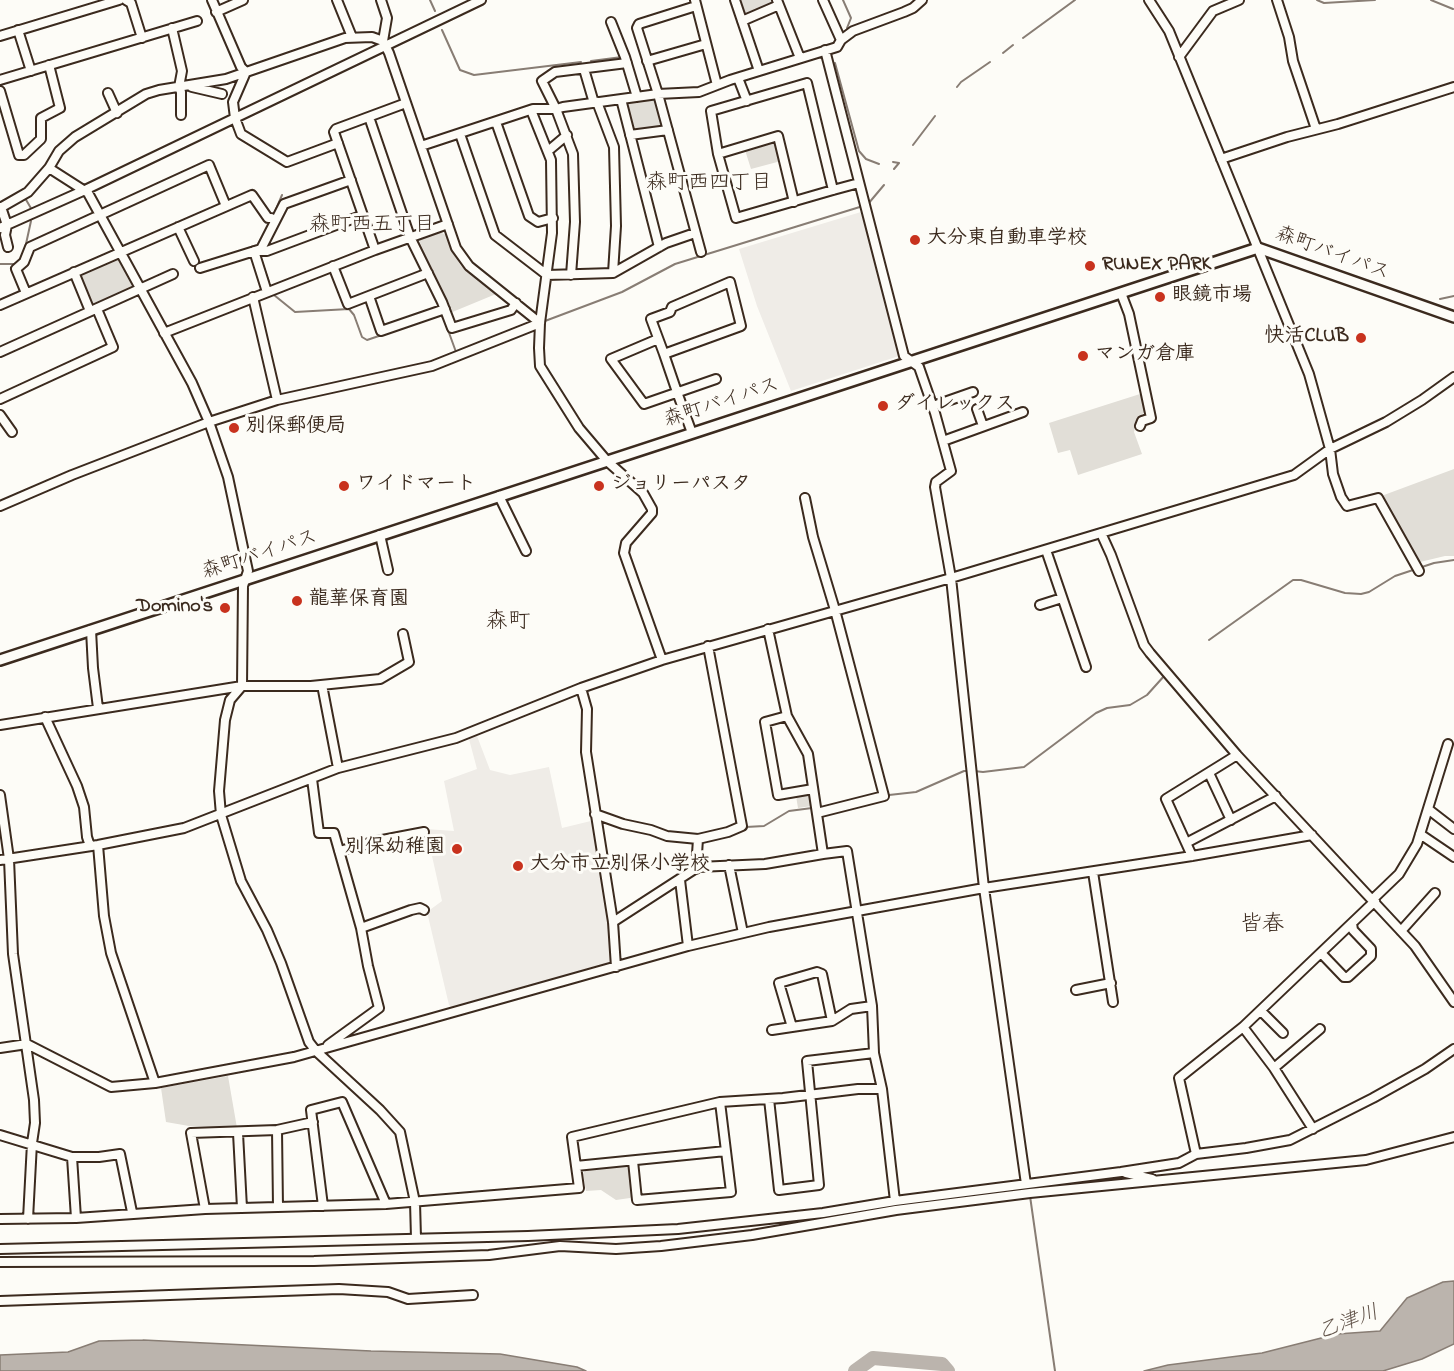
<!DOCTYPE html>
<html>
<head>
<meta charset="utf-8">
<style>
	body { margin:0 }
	canvas { display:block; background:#fdfcf7 }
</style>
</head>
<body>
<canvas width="1454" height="1371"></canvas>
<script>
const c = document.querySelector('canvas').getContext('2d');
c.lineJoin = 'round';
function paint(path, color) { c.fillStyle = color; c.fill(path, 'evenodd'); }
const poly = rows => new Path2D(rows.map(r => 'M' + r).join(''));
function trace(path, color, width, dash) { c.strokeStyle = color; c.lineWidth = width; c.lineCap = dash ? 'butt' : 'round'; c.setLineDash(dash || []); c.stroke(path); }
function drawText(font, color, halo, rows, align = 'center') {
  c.font = font + ' "Indie Flower","Klee One",sans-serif'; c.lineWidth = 6; c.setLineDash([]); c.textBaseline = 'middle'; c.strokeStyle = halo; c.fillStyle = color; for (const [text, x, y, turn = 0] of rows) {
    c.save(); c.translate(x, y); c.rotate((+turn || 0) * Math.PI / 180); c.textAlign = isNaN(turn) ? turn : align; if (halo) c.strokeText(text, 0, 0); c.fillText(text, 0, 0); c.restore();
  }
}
paint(poly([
	[861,212,899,356,791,391,757,306,739,249],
	[477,736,490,770,510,775,549,767,562,828,595,820,612,929,614,961,611,965,453,1009,449,1005,427,912,442,901,426,829,454,831,444,781,477,769,469,739]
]), '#efece7');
paint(poly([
	[739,0,773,0,773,1,772,5,746,16,744,15],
	[651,98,656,99,663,126,661,129,637,132,633,130,627,105,628,102],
	[772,142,777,145,781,161,751,169,745,150],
	[440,232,446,235,452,252,461,266,496,294,450,313,418,246,420,240],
	[116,257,133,288,94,306,90,304,79,277,79,274],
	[1140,394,1146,410,1137,420,1134,432,1142,454,1078,475,1070,450,1058,453,1049,423],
	[1454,469,1454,556,1445,556,1420,562,1384,499,1384,495],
	[807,794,810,796,812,806,798,808,796,796],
	[228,1076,237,1128,189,1126,166,1122,161,1088],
	[626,1165,630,1169,633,1195,630,1198,616,1200,601,1190,586,1191,583,1174,586,1169]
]), '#e1ded7');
const water = poly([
	[1454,1281,1454,1344,1422,1359,1383,1371,1144,1371,1168,1365,1262,1353,1337,1334,1380,1331,1407,1298,1443,1282,1454,1281],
	[143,1340,371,1351,500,1354,577,1367,586,1371,0,1371,0,1355,68,1352,99,1341,143,1340]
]);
paint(water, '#bbb4ad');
trace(water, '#887d74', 1.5);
trace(poly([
	[430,0,435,11],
	[843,0,851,18,847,28],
	[1317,0,1324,3,1375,0],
	[1431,0,1453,9],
	[442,30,460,70,474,75,581,62],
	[1023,38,1075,0],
	[1003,53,1013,45],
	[591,61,622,57],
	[835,63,859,151,866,159,879,164],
	[957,87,961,82,990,62],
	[913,145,935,116],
	[893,162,899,163],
	[894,169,899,163],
	[25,198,32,210],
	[868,204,884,185],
	[269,226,282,195],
	[24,253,31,221],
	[262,262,269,282],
	[0,264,15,264,22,258],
	[274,295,295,312,349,309,354,315,362,337,367,340,441,315,444,319,456,352],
	[1440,299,1454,296],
	[545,321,622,292,675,264,863,206],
	[1209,640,1293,580,1301,580,1345,593,1361,594,1369,592,1395,576,1434,563,1454,560],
	[974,771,983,772,1024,767,1096,713,1107,708,1130,705,1147,695,1165,675],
	[889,795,916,792,964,771,969,771],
	[746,827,764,826,789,811,812,808],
	[1030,1196,1055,1371]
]), '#887d74', 2);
trace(poly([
	[855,1371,873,1358,942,1364,948,1371]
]), '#bbb4ad', 14);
const minor = poly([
	[126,0,131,3,142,38],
	[212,0,241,67,246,72],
	[337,0,352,37],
	[381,0,387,18,383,41,389,53,456,248,469,266,540,323],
	[695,0,717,85],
	[735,0,759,71],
	[777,0,800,58],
	[823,0,841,40],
	[1149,0,1169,31,1309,374,1330,449,1333,474,1341,497,1347,506,1378,498,1419,571],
	[1277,0,1289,37,1293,61,1316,129],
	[696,6,639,24,637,28,658,94,701,252],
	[216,12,243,0],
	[742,21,779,5],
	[611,22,625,57,637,97],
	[172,28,182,71,179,87,181,92,181,115],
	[18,30,31,71],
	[0,36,119,0],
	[825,50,904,356,919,367,935,413,951,471,936,482,935,487,951,578,984,888,1026,1184],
	[1179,57,1213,11,1239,0],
	[647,61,706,44],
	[584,69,594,103],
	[246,72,233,102,235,118,241,134,287,162,338,143],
	[738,78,747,101],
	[0,80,197,21],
	[192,87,222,94],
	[0,91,19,155,24,155,41,139,41,118,60,108,49,65],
	[108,93,117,113],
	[621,99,659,247],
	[597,102,614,147,616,226,613,273],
	[531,110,551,160,552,233,540,323,539,348,540,366,579,428,607,461,643,493,652,509,652,513,626,543,624,553,662,660],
	[369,117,410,237,442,302,452,328,511,310,516,303],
	[496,122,529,216,538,222,553,218],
	[460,134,495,235,547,275,613,273,666,243,695,233],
	[630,135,668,130],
	[421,146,533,109,556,109,563,107,658,94,699,92,730,80,837,47,841,40,853,31,904,12,913,8,922,0],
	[548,151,567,135],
	[718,154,778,136,794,202],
	[1221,159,1287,137,1338,124,1454,87],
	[49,168,88,193,192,383,209,422,228,477,248,571,243,586,242,686,230,700,225,720,219,791,221,815,241,881,267,930,281,963,309,1042,316,1051,380,1110,400,1132,415,1202,416,1238],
	[833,190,807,83,711,111,718,154,736,218,833,190,859,183],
	[1,207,7,225,5,235,8,247],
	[0,208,28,192,49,168,59,151,75,137,146,94,159,90,226,79,345,38,372,37,383,41],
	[178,227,194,261],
	[0,228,85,190,481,0],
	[375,250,334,132,336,129,406,103],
	[333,266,348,304,428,273],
	[200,268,261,249,284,204,351,180],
	[74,272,90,311],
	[571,275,575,222,573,154,556,109,542,81,555,72,627,63],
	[267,292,254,251,267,251,363,215],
	[26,293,16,269,24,262,30,247,209,165,226,206],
	[1121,293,1129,314,1151,418,1142,421,1140,426],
	[369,296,381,331,445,309],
	[253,297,277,400],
	[0,305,252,195,268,218,271,218],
	[164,333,375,250,448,224],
	[658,339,611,359,644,404,716,379],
	[0,352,173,274],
	[664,354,741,326,730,282,672,307,670,312,651,319,664,354,677,392,692,433],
	[0,399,113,347,97,309],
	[933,406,973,392],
	[977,409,983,426],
	[0,415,12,432],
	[943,441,1023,412],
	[499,496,526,551],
	[805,498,813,537,835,610,884,796,817,813],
	[0,506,72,475,209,422,277,400,432,366,540,323],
	[1101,533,1111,555,1144,645,1150,653,1237,755,1415,946,1454,1002],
	[380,535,388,570],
	[1046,550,1086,667],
	[1040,605,1062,598],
	[768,629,787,716,808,754,823,854,847,851,872,1006,874,1053,882,1089,895,1201],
	[91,630,93,668,98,708],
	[322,685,338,768],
	[581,688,587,709,586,752,613,922,616,967],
	[787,716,765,722,778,795,813,789],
	[45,717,77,786,84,807,87,837,90,846],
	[0,725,242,686,311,686,380,679,409,662,403,634],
	[1209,773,1231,820],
	[312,779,319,833,334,833,361,928,368,966,379,1008,328,1045],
	[0,795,9,859,13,954,34,1100,35,1123,32,1143,28,1219],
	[1428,809,1454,829],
	[595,814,623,824,651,830,667,836,698,839],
	[1420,834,1454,857],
	[1186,843,1276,796],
	[98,845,104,916,111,953,155,1083],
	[339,851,377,841,424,832],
	[1192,856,1166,799,1237,755],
	[0,860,98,845,184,828,338,768,456,738,581,688,662,660,951,578,1294,475,1330,449,1386,422,1422,400,1454,377],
	[729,865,743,933],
	[696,869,698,839,728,832,742,826,708,646],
	[1093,872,1113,1002],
	[680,880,688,946],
	[1373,899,1399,874,1417,844,1448,744],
	[613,922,698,867,765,864,823,854],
	[361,928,411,910,420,908,424,910],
	[1401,931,1435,893],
	[1321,953,1344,977,1348,977,1371,956,1371,949,1353,930,1352,923],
	[1076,990,1111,983],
	[1261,1011,1283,1033],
	[792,1027,779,983,817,972,822,974,832,1021],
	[1243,1027,1274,1068,1313,1129],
	[772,1030,832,1021,851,1009,872,1006],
	[0,1048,27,1044,111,1087,155,1083,294,1057,688,946,769,927,984,888,1192,856,1312,835],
	[1274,1068,1320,1029],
	[769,1099,779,1190,819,1185,807,1061,874,1053],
	[277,1130,278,1207],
	[238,1133,242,1208],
	[0,1135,72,1157,99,1157,120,1154,132,1212],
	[1196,1154,1179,1078,1243,1027,1375,901],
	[72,1157,76,1218],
	[633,1161,637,1200,731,1192,720,1102],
	[576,1166,726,1151],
	[1126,1173,1152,1179],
	[323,1206,311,1110,342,1102,386,1204],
	[205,1209,191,1133,277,1130,313,1122],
	[0,1219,76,1218,205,1209,386,1204,579,1188,572,1137,720,1102,783,1098,858,1089,882,1089],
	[0,1249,528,1236,678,1229,823,1213,895,1201,1121,1172,1179,1163,1196,1154,1246,1148,1290,1140,1373,1098,1425,1069,1454,1049],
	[0,1262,314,1261,489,1255,560,1246,616,1249,661,1246,752,1235,896,1210,1030,1193,1366,1160,1454,1137],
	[0,1301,339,1289,388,1292,408,1299,473,1295]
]);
const major = poly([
	[0,660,1258,248,1454,317]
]);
trace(minor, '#3b2a1e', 12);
trace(major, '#3b2a1e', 14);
trace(minor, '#fdfcf7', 8);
trace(major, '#fdfcf7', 9);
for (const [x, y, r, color] of [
	[915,240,6,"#c8321e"],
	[1090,266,6,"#c8321e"],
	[1160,297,6,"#c8321e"],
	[1361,338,6,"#c8321e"],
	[1083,356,6,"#c8321e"],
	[883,406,6,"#c8321e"],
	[234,428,6,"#c8321e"],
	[344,486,6,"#c8321e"],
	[599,486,6,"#c8321e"],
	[297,601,6,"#c8321e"],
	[225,608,6,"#c8321e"],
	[457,849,6,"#c8321e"],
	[518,866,6,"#c8321e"]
]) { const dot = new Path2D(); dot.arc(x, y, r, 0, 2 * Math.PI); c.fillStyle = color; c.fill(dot); trace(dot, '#fdfcf7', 2); }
drawText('bold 20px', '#3b2a1e', '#fdfcf7', [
	["大分東自動車学校",927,240],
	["RUNEX PARK",1102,266],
	["眼鏡市場",1172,297],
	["快活CLUB",1349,338,"right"],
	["マンガ倉庫",1095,356],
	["ダイレックス",895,406],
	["別保郵便局",246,428],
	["ワイドマート",356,486],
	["ジョリーパスタ",611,486],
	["龍華保育園",309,601],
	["Domino's",213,608,"right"],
	["別保幼稚園",445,849,"right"],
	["大分市立別保小学校",530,866]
], 'left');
drawText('20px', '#3b2a1e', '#fdfcf7', [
	["森町バイパス",1332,255,20],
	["森町バイパス",722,404,-18],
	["森町バイパス",260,556,-18]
]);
drawText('21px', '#3b2a1e', '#fdfcf7', [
	["森町西四丁目",709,185],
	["森町西五丁目",372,227]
]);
drawText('italic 21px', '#615349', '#fdfcf7', [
	["乙津川",1349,1324,-20]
]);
drawText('22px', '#3b2a1e', '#fdfcf7', [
	["森町",508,623],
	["皆春",1262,926]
]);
</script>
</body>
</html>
